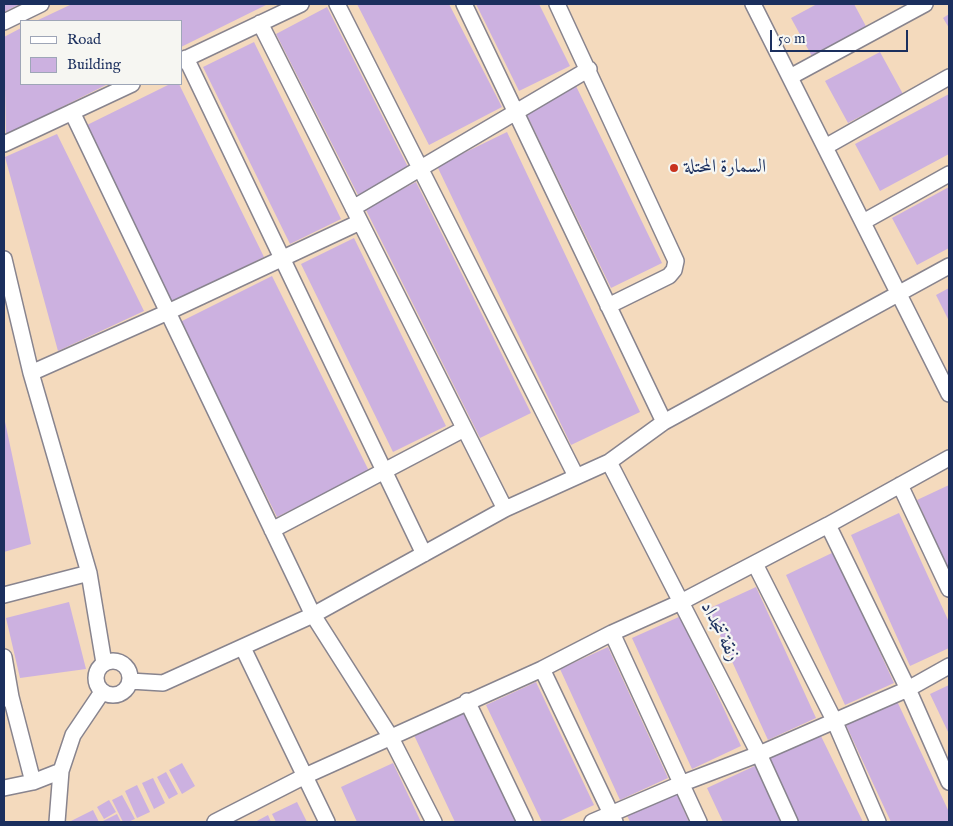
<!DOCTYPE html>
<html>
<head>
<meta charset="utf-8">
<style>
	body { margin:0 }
	#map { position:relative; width:953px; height:826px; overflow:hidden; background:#f4dabd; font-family:"IM FELL English",serif }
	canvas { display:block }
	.frame { position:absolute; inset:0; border:5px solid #1b2f5e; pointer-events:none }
	.legend { position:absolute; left:20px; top:20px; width:162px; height:65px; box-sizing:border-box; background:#f6f6f2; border:1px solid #9ea6b7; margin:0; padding:6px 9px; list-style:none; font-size:15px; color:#1b2f5e }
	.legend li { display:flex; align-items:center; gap:10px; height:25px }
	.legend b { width:25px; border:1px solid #9ea6b7 }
	.scale { position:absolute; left:770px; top:30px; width:138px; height:22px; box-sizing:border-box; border:2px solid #1b2f5e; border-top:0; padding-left:6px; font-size:15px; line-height:18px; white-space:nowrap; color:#1b2f5e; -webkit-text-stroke:4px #f6f6f2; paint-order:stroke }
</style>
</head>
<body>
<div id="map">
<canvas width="953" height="826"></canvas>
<div class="frame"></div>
<ul class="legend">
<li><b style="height:6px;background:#fff"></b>Road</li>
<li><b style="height:14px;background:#ccb1e0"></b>Building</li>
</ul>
<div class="scale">50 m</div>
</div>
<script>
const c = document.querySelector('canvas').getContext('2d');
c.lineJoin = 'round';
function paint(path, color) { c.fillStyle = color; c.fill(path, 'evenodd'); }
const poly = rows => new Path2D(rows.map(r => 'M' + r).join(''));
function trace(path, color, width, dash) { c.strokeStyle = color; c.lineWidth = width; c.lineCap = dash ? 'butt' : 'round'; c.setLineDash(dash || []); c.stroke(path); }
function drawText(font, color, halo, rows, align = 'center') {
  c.font = font + ' "IM FELL English",Amiri,serif'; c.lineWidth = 4.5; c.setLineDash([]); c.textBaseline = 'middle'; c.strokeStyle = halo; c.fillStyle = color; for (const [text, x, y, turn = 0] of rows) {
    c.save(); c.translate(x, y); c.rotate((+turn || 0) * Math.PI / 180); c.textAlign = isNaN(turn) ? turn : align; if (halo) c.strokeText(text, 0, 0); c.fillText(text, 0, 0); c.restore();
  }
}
paint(poly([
	[4,4,20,4,4,12],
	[72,4,268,4,181,47,181,21,36,21],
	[357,4,449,4,502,107,429,145],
	[476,4,539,4,570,66,519,91],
	[817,4,854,4,868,30,814,60,791,18],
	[327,7,409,169,358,195,276,34],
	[949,14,949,28,943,18],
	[21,28,21,84,108,84,6,135,4,37],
	[254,42,341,219,290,244,203,67],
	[880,52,903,94,848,123,825,81],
	[170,84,179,84,264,257,170,304,83,127],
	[576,86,662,263,611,288,525,111],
	[949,94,949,154,880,191,855,144],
	[507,132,640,412,571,445,437,166],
	[57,134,144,311,58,351,5,157],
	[416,182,531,413,480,438,365,208],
	[949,187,949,248,917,265,892,218],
	[354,238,446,426,393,452,301,264],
	[272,276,369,471,277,517,180,322],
	[949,288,949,321,936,295],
	[4,417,31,544,4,552],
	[949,485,949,571,917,500],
	[899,513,949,622,949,648,910,666,851,535],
	[834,552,894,683,845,705,786,575],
	[756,587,816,718,768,740,708,609],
	[69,602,86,669,20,678,6,618],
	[681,616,741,746,692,769,632,638],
	[608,647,668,778,620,800,560,669],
	[536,682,594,805,557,822,542,822,486,705],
	[949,685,949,734,930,694],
	[896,699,949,812,949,822,891,822,845,723],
	[463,709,516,822,455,822,413,733],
	[819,732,863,822,797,822,765,758],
	[182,763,195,786,182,794,169,770],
	[393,763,421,822,357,822,341,787],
	[759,764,784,822,723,822,707,788],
	[166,772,178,794,169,799,157,777],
	[153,778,165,803,154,809,142,783],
	[137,785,150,812,137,818,125,791],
	[676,792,689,822,630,822,626,813],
	[122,795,135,819,128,822,123,822,112,800],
	[109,800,116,812,104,819,97,807],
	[297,802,307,822,276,822,272,814],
	[93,810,99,822,72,822,71,821],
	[117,814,121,822,101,822],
	[268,815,271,822,255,822]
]), '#ccb1e0');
const street = poly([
	[337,4,576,476],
	[464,4,664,422],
	[557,4,676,261,674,270,669,276,608,306],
	[753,4,949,394],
	[4,22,41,4],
	[260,23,505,509],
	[186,58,424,554],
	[181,61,301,4],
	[790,77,925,4],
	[72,112,313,615,390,736,434,822],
	[4,144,132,84],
	[825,147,949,77],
	[353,208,589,69],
	[863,222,949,174],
	[4,259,31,373,89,573,104,663],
	[31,373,168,312,360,222],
	[609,462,759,754,790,822],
	[900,485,949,589],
	[828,525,908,689,949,782],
	[272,530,464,429],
	[755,564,834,720,878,822],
	[4,595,89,573],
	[612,633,699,822],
	[243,648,327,822],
	[4,657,11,697],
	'96 678a17 17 0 1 1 34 0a17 17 0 1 1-34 0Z',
	[542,669,615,822],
	[130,681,163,683,313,615,505,509,609,462,664,422,949,266],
	[4,699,11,697,33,782],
	[467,701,525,822],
	[4,788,33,782,61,771],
	[57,822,61,771,73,735,102,692],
	[215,822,305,776,542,669,612,633,681,602,828,525,949,458],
	[592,822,683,783,759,754,908,689,949,666]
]);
trace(street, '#88848e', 18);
trace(street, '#fff', 15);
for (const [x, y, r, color] of [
	[674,168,5,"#c8321e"]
]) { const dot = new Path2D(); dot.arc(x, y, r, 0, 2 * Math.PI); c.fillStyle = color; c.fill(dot); trace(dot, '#f6f6f2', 2); }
drawText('19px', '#1b2f5e', '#f6f6f2', [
	["السمارة المحتلة",684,168]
], 'left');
drawText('19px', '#1b2f5e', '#f6f6f2', [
	["زنقة تنجداد",719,632,63]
]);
</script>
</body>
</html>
